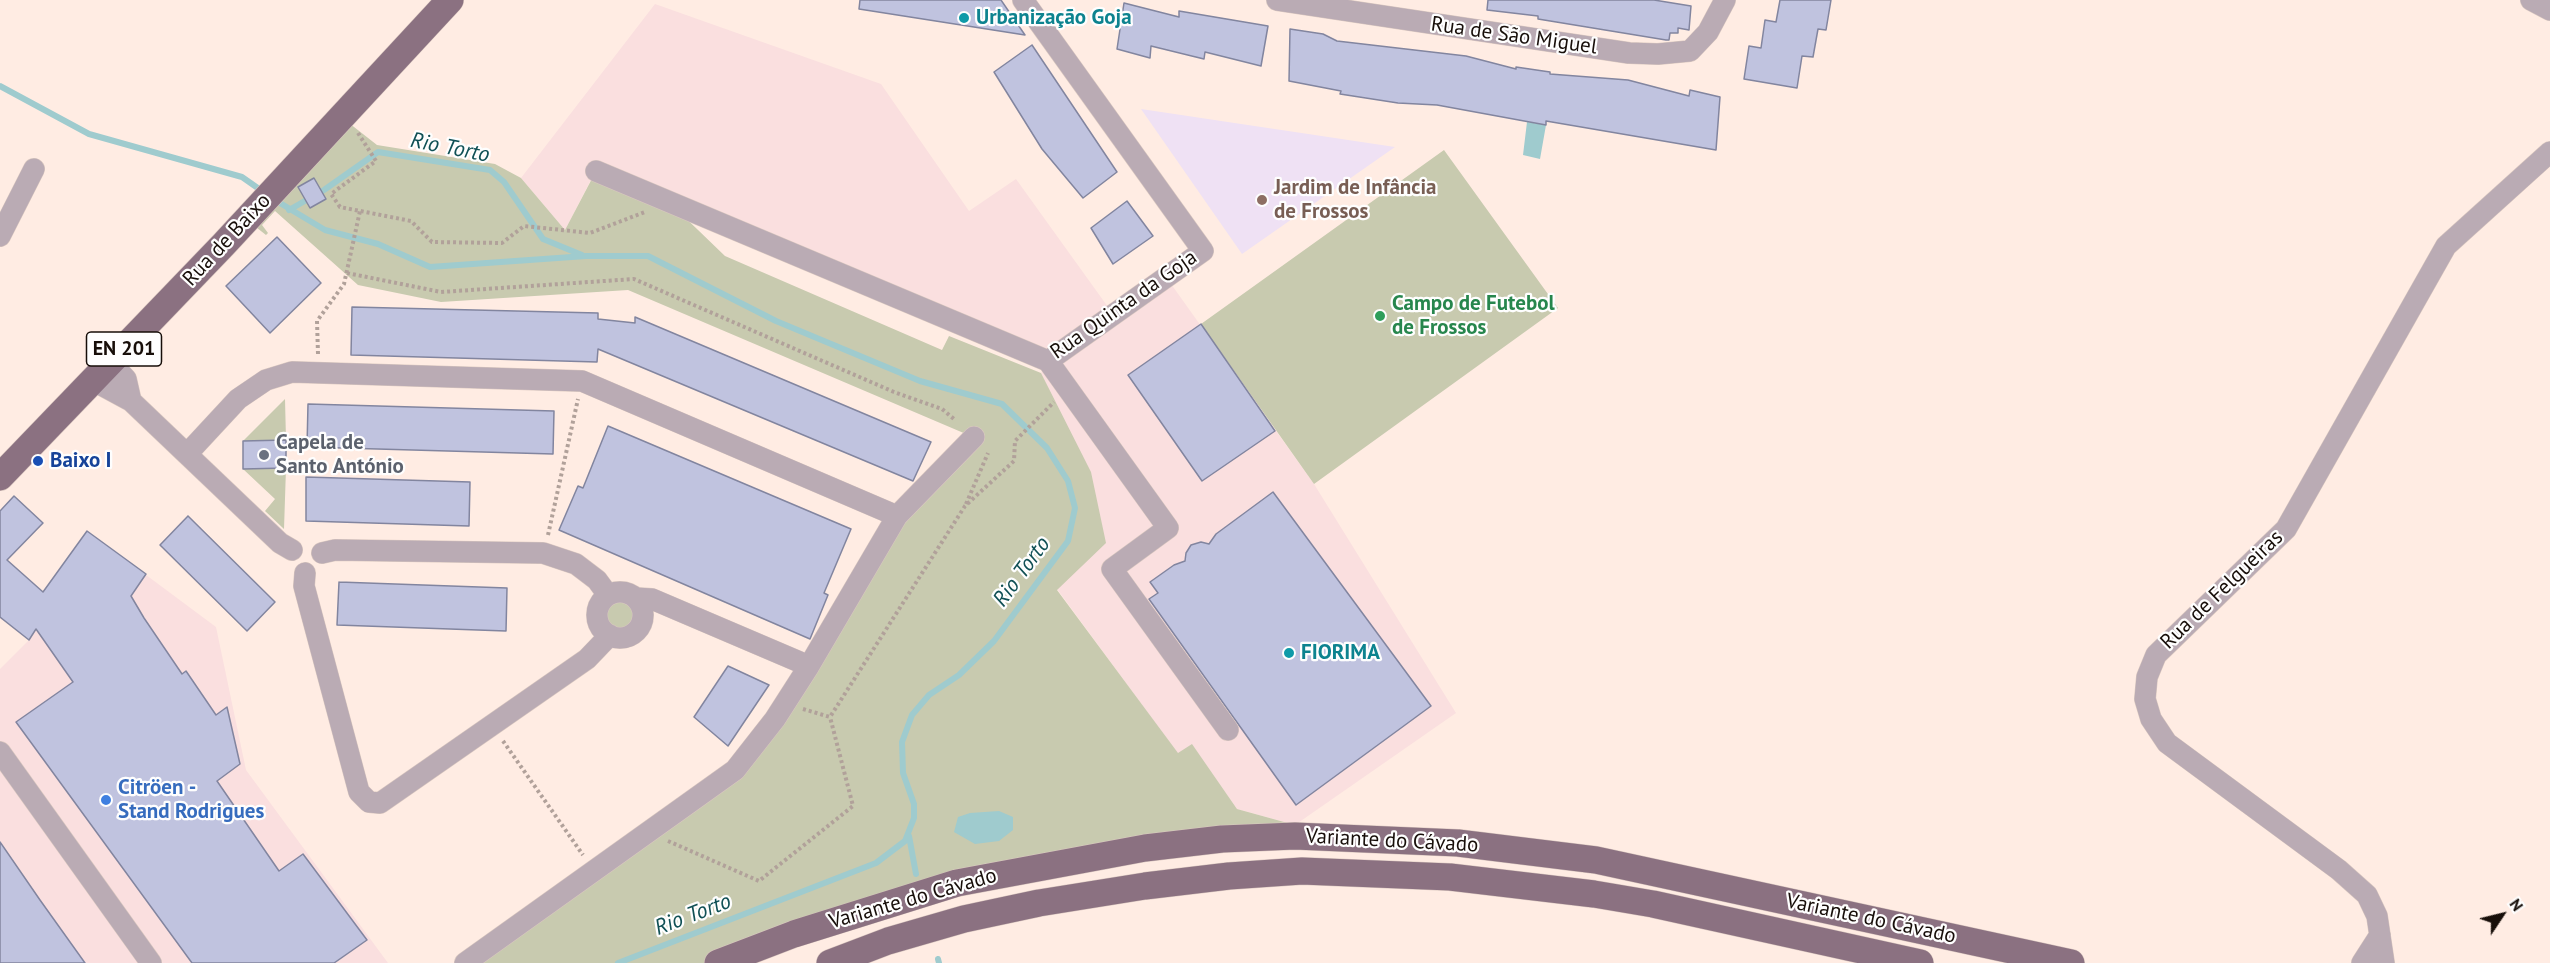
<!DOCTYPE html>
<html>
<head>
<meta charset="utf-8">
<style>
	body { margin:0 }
	#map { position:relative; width:2550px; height:963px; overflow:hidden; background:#ffece3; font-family:"PT Sans",sans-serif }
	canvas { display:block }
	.north { position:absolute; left:2472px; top:885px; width:60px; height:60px; -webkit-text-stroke:4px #fefefe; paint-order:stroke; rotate:55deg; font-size:16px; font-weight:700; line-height:24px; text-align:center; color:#170e09 }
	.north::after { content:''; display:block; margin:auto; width:21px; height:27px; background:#170e09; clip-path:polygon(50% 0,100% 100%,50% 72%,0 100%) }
</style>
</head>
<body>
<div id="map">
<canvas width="2550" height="963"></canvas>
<div class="north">N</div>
</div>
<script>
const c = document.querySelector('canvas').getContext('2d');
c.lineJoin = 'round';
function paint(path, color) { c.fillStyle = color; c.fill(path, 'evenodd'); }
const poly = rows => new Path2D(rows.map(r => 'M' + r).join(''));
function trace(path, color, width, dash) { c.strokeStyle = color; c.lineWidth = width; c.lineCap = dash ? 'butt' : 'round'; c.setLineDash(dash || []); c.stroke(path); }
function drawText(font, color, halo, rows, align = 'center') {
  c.font = font + ' "PT Sans",sans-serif'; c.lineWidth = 4.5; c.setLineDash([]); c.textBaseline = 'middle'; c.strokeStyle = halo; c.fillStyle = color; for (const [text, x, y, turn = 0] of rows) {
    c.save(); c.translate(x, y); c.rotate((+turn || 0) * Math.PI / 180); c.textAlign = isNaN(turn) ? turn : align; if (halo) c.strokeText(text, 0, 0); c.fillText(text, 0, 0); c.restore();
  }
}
paint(poly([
	[655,4,881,84,969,211,1016,179,1113,314,1166,277,1314,484,1456,713,1295,825,1237,809,1192,745,1178,754,1057,589,1054,403,1041,373,1047,362,595,172,565,230,521,178],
	[87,531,216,627,246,770,388,963,0,963,0,669,28,641,42,619,30,610]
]), '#fadfdf');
paint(poly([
	[1141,109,1395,147,1242,254]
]), '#efe1f4');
paint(poly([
	[340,116,377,145,495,164,521,178,565,230,596,171,670,203,725,256,942,350,949,336,1041,373,1091,472,1106,543,1057,590,1178,753,1192,744,1237,809,1295,825,1032,867,718,963,465,963,735,770,897,516,973,437,628,290,441,302,358,285,275,211,262,225,268,233,266,235,247,220],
	[1444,150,1558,308,1314,484,1201,324],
	[285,399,286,440,243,441],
	[286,468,284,529,265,511,275,499,243,469],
	'605 616a15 15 0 1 1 30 0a15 15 0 1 1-30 0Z'
]), '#c8caaf');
paint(poly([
	[1527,122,1546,125,1540,159,1523,155],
	[999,811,1013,817,1013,830,999,841,975,844,954,832,958,817,970,813]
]), '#9fcbce');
trace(poly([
	[0,86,89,134,242,177,262,191],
	[275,200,325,230,378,244,430,267,586,256,648,256,776,321,920,381,1002,404,1047,448,1068,481,1075,508,1068,541,994,641,959,675,929,695,912,715,902,742,903,773,914,804,914,818,905,841,876,863,618,963],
	[289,210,324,190,378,152,490,170,504,182,543,239,582,255],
	[909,836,916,874],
	[938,959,939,963]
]), '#9fcbce', 6);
const building = poly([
	[860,0,1001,0,1025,35,859,9,860,0],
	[1488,0,1654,0,1691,6,1689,30,1678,28,1678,33,1670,33,1669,40,1666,40,1538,19,1538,16,1487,10,1488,0],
	[1780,0,1831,0,1826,30,1818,29,1813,57,1802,56,1797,88,1744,79,1749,46,1761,48,1765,20,1776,22,1780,0],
	[1124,3,1179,17,1179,11,1268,26,1261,66,1205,52,1204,59,1151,46,1150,58,1117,49,1124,3],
	[1290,29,1323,34,1337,41,1466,56,1516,69,1516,67,1550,72,1550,74,1628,80,1689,96,1690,90,1720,97,1716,150,1546,121,1546,125,1437,105,1398,103,1340,94,1341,91,1289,81,1290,29],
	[1032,45,1117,172,1083,198,1042,149,994,72,1032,45],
	[314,178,326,199,310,208,298,187,314,178],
	[1127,201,1153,236,1113,264,1091,228,1127,201],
	[277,237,321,283,270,333,226,286,277,237],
	[352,307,598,313,598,319,635,323,635,317,931,442,913,481,598,349,597,362,351,355,352,307],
	[1201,324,1275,431,1202,481,1128,375,1201,324],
	[308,404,554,411,553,454,307,447,308,404],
	[608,426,851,529,824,593,828,595,810,639,559,530,578,486,583,488,608,426],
	[286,440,286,468,243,469,243,441,286,440],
	[306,477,470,482,469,526,306,521,306,477],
	[1273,492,1431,706,1296,805,1149,599,1158,593,1150,582,1174,565,1185,561,1186,553,1191,545,1201,542,1209,544,1216,534,1273,492],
	[14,496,43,523,7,560,43,592,87,531,146,574,131,596,144,618,182,674,186,671,216,715,227,707,240,764,217,781,279,871,303,854,367,940,334,963,192,963,16,722,73,682,36,629,29,640,0,617,0,511,14,496],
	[188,516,275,602,247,631,160,545,188,516],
	[339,582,507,588,506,631,337,625,339,582],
	[728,666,769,685,728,746,694,717,728,666],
	[0,842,40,900,85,963,0,963,0,842]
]);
paint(building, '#c0c3df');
trace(building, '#82859f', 1.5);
const minor = poly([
	[1277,0,1629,53,1658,54,1690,51,1708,32,1725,0],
	[2531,0,2550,10],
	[596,171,1048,361,1203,251,1023,0],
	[0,236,34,169],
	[1048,361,1168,528,1112,569,1228,730],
	[111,363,126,379,131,401],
	[94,381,131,401,280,543,292,550],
	[187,454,238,399,266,380,292,372,582,381,897,516],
	[322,553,335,550,543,553,576,564,597,580,608,595],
	[305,573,304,586,359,792,369,802,380,803,587,659,610,635],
	'597 615a23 23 0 1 1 46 0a23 23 0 1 1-46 0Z',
	[636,598,652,599,809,666],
	[0,752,151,963],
	[465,963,735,770,775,719,809,666,897,516,974,437],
	[2362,963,2380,935],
	[2384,963,2377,916,2367,895,2339,870,2167,743,2151,719,2145,699,2147,677,2156,655,2286,529,2446,246,2550,152]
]);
const major = poly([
	[0,477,224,244,450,0],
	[718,963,794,934,957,883,1145,848,1222,839,1295,836,1458,843,1596,860,2071,963],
	[830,963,888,941,964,919,1039,903,1145,886,1229,876,1302,871,1450,877,1594,894,1653,904,1920,963]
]);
trace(minor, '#dac8c0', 22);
trace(major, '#dac8c0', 28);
trace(poly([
	[358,133,376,161,331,194,340,207,411,221,432,242,502,243,524,226,590,233,645,212],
	[347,273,441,292,634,279,894,392,942,409,954,419],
	[318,354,317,321,344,284,360,211],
	[966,504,988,453],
	[548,535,578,399],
	[803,709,830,717,965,506,1014,461,1015,441,1054,402],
	[503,741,583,855],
	[668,841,759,881,853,806,830,717]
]), '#b1a19a', 4, [3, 3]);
trace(minor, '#baabb4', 21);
trace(major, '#8b7181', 27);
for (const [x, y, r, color] of [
	[964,18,6,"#0f9aa8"],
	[1262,200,6,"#8d6e63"],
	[1380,316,6,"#2e9e5b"],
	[264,455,6,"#6b7280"],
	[38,461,6,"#1a4fb4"],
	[1289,653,6,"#0f9aa8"],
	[106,800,6,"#3f7fe0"]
]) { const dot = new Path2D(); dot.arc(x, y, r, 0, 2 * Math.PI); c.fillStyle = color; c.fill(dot); trace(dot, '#fefefe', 2); }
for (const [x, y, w] of [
	[124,349,75]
]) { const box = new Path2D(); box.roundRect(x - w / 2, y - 17, w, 34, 4.5); c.fillStyle = '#fefefe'; c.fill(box); trace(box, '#170e09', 1.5); }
drawText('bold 20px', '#170e09', null, [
	["EN 201",124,349]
]);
drawText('bold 21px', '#0d838f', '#fefefe', [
	["Urbanização Goja",976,18],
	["FIORIMA",1301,653]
], 'left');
drawText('21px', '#170e09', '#fefefe', [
	["Rua de São Miguel",1514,36,8],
	["Rua de Baixo",227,240,-47],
	["Rua Quinta da Goja",1124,305,-35],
	["Rua de Felgueiras",2222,590,-44],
	["Variante do Cávado",1392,841,3],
	["Variante do Cávado",913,899,-16],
	["Variante do Cávado",1871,919,12]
]);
drawText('bold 21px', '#785e54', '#fefefe', [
	["Jardim de Infância",1274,188],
	["de Frossos",1274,212]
], 'left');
drawText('bold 21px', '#27864d', '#fefefe', [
	["Campo de Futebol",1392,304],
	["de Frossos",1392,328]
], 'left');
drawText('bold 21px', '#5b616d', '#fefefe', [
	["Capela de",276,443],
	["Santo António",276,467]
], 'left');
drawText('bold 21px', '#164399', '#fefefe', [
	["Baixo I",50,461]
], 'left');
drawText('bold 21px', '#366cbe', '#fefefe', [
	["Citröen -",118,788],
	["Stand Rodrigues",118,812]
], 'left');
drawText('italic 22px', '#105055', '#fefefe', [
	["Rio Torto",450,148,11],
	["Rio Torto",1022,572,-54],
	["Rio Torto",693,915,-21]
]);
</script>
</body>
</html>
